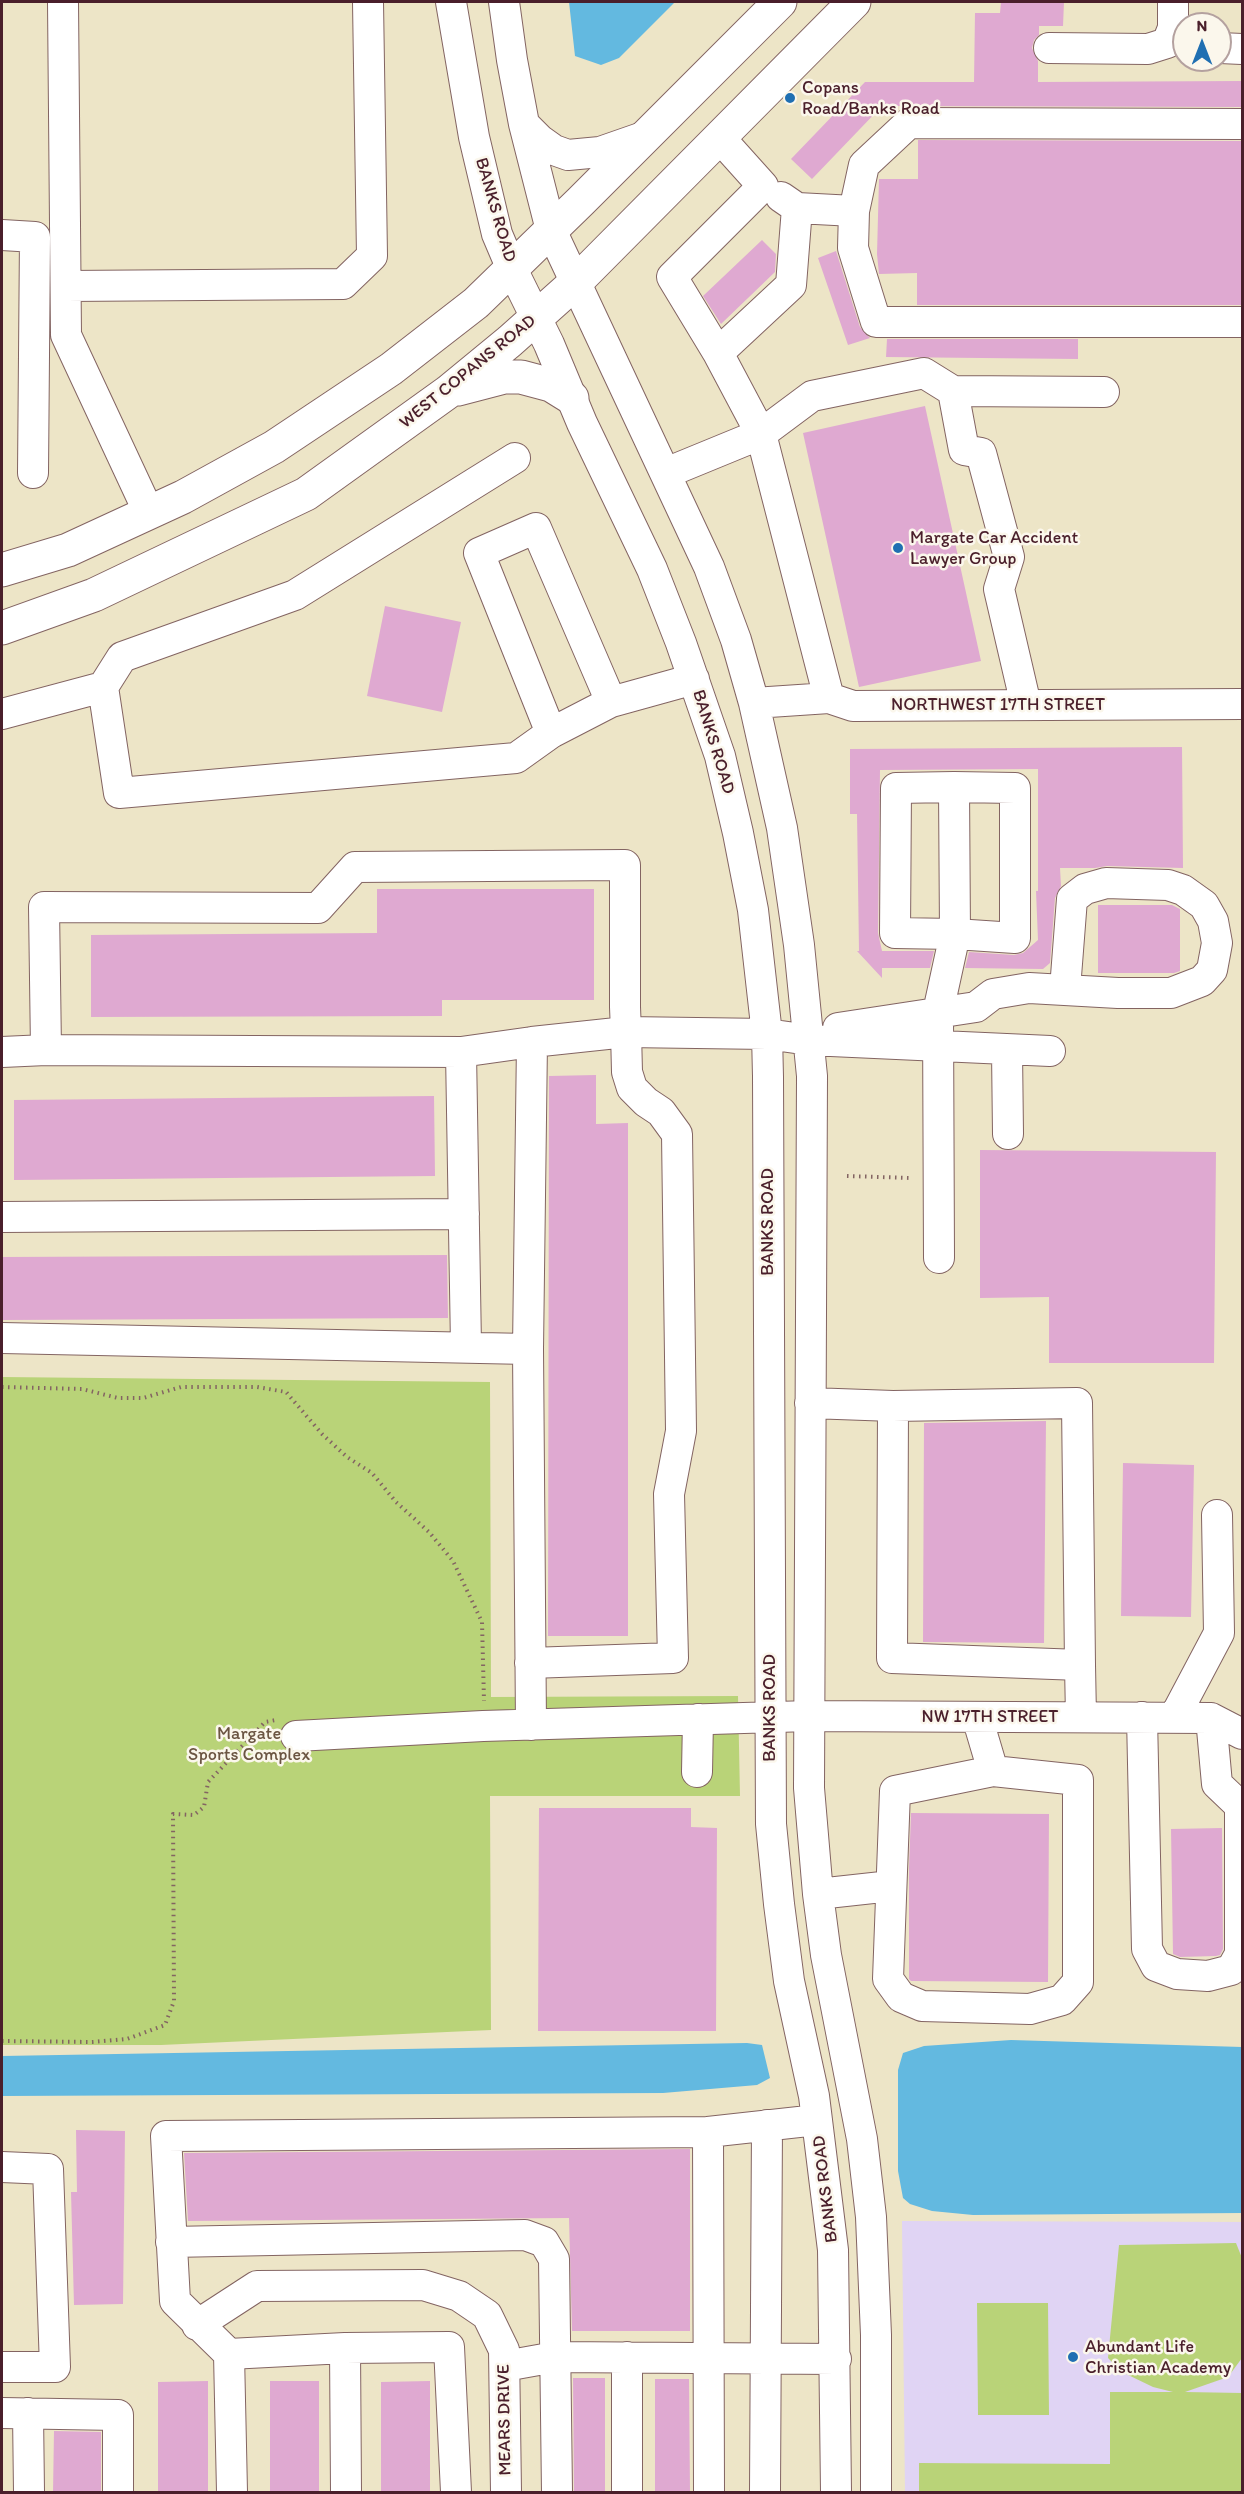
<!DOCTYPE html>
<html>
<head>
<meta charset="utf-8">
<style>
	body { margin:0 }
	#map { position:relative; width:1244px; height:2494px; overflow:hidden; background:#ede5c7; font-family:Itim,sans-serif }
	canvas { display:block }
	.frame { position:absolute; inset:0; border:3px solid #4a1f2b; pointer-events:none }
	.north { position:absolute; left:1172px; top:12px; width:60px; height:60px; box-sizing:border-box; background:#fbf7ec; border:2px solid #b4a19f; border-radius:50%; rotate:0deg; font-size:16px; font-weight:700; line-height:24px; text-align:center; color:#4a1f2b }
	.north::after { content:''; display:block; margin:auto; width:21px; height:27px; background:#1f6fb2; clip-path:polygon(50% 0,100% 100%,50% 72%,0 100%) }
</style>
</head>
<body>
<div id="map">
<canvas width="1244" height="2494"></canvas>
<div class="frame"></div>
<div class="north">N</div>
</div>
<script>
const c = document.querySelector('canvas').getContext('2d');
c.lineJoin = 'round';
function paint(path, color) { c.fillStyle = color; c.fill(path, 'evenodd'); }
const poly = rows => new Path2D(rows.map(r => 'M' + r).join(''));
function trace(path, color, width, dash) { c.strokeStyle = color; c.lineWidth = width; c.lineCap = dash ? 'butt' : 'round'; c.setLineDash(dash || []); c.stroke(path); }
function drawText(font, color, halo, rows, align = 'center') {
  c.font = font + ' Itim,sans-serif'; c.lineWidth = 5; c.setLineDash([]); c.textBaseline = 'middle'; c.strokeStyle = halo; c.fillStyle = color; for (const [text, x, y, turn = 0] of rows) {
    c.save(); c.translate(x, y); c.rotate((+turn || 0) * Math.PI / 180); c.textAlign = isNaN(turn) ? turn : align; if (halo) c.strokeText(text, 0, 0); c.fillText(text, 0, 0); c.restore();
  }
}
paint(poly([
	[902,2221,1242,2222,1242,2492,905,2492]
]), '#e0d4f4');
paint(poly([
	[2,1377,490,1382,491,1697,738,1696,740,1796,490,1796,491,2030,161,2045,2,2045],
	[1236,2243,1242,2258,1242,2358,1228,2377,1185,2392,1242,2393,1242,2492,919,2492,919,2463,1110,2464,1110,2392,1173,2392,1153,2387,1122,2372,1108,2358,1119,2245],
	[977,2303,1048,2303,1049,2415,978,2415]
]), '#b9d378');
paint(poly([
	[569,2,675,2,619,58,601,65,575,56],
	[1011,2040,1242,2047,1242,2213,973,2215,932,2211,910,2204,903,2198,898,2171,898,2070,903,2053,924,2046],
	[747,2043,762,2045,770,2078,757,2085,663,2093,2,2096,2,2056]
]), '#63b9e0');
paint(poly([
	[1001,2,1064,2,1063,26,1039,26,1039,35,1034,40,1032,48,1038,61,1038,82,1242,81,1242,107,882,106,812,179,791,159,865,82,974,82,975,13,1000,13],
	[918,140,1242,141,1242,305,917,305,917,273,879,274,877,254,879,179,918,179],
	[762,240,776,254,775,272,721,324,703,296],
	[836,251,860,327,870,338,848,345,818,258],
	[887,339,1078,339,1078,359,886,357],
	[925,406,981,661,859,687,803,433],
	[385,606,461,622,442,712,367,696],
	[1182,747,1183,868,1107,866,1095,868,1060,868,1061,886,1055,898,1050,963,1043,969,965,968,969,952,1014,955,1023,953,1038,940,1036,891,1038,891,1038,769,880,770,878,933,882,951,934,951,930,968,882,968,882,978,857,951,859,951,857,814,850,814,850,749],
	[377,889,594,889,594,1000,442,1000,442,1016,91,1017,91,935,377,933],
	[1098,905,1172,905,1180,909,1180,971,1174,973,1098,973],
	[596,1075,596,1124,628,1123,628,1636,548,1636,549,1076],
	[434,1096,435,1176,14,1180,14,1100],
	[980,1150,1216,1152,1214,1363,1049,1363,1049,1297,980,1298],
	[447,1255,448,1318,2,1320,2,1257],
	[1046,1421,1044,1643,923,1642,924,1423],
	[1123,1463,1194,1465,1191,1617,1121,1616],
	[539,1808,691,1808,691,1827,717,1828,716,2031,538,2031],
	[911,1813,1049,1814,1048,1982,911,1981,909,1979,909,1868],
	[1222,1828,1223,1949,1220,1955,1216,1956,1180,1957,1173,1954,1171,1829],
	[76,2130,125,2131,123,2304,74,2305,71,2192,77,2192],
	[690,2149,690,2331,572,2331,569,2218,188,2221,184,2153],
	[573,2378,605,2378,605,2493,574,2493],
	[655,2379,689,2379,690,2493,655,2493],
	[208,2381,208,2493,158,2493,158,2382],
	[270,2381,319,2381,319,2493,270,2493],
	[430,2381,430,2493,381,2493,381,2382],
	[54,2431,101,2432,101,2493,53,2493]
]), '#dfa9d1');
const minor = poly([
	[63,2,66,335,149,513],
	[451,2,474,137,497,234,511,267,549,344,582,423,652,569,681,643,720,756,738,833,753,910,767,1034,768,1077,771,1824,779,1904,789,1981,814,2096,833,2250,836,2492],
	[504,2,512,60,524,124,551,230,709,567,736,640,754,703,782,828,799,945,812,1076,809,1788,818,1894,826,1955,862,2139,871,2217,876,2335,876,2492],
	[1049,48,1148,49,1167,43,1173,28,1173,2],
	[1220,48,1242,49],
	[524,124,540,140,554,150,568,155,600,152,646,136],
	[1242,124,909,123,864,165,854,211,853,248,876,322,1242,322],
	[719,137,763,186,672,277,718,353,761,434,829,698],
	[781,197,797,208,854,211],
	[2,235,35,237,33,473],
	[66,286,343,284,372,256,368,2],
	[718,353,791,285,797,208],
	[515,458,295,595,122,657,103,687,119,793,516,758,551,733,611,702,694,679],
	[666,473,761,434,812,396,924,373,953,391],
	[754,703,829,698,853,706,1242,704],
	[1026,705,999,589,1009,557,981,453,964,450,953,391,1104,392],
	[2,714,103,687],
	[551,733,479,553,536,528,611,702],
	[838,1028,976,1007,993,994,1029,988,1118,993,1171,993,1202,981,1212,970,1217,943,1213,921,1204,905,1183,890,1168,885,1106,883,1085,889,1072,899,1065,989],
	[1007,1051,1008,1134],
	[2,1052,46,1050],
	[461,1052,466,1346],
	[2,1217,464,1214],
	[939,1258,938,1012,955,934,954,787,896,788,895,933,955,934,1015,938,1015,788,954,787],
	[2,1338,528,1349,532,1042],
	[528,1349,531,1725],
	[810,1403,893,1406,892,1658,1080,1665,1077,1403,893,1406],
	[530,1663,673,1658,669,1494,681,1431,677,1134,661,1112,646,1102,632,1088,627,1072,626,1032,625,1007,625,865,355,867,318,908,44,907,46,1050,461,1052,532,1042,626,1032,767,1034,809,1040,1050,1051],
	[1080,1665,1081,1717],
	[977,1717,993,1771,1078,1780,1078,1982,1062,2000,1030,2009,922,2006,901,1997,888,1979,895,1791,993,1771],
	[1142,1717,1147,1949,1156,1966,1177,1974,1208,1976,1231,1970,1240,1954,1240,1806,1217,1784,1211,1718],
	[1174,1718,1219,1633,1217,1515],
	[296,1736,483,1726,809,1716,1211,1718,1242,1734],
	[697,1772,698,1719],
	[818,1894,891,1886],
	[708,2132,817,2120],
	[2,2167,48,2169,55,2367,2,2367],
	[171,2242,525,2235,544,2242,554,2259,557,2492],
	[197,2325,257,2286,423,2285,459,2296,487,2315,504,2350,506,2492],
	[345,2348,346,2492],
	[229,2354,175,2301,166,2136,708,2132,709,2492],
	[505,2366,555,2357,836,2359],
	[2,2413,118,2415,118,2492],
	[28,2413,29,2492],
	[232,2492,229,2354,345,2348,449,2347,456,2492],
	[627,2492,627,2357],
	[765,2492,767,2125]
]);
const major = poly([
	[458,389,504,377,521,377,551,385,572,398],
	[2,570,68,550,183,497,274,447,391,369,476,303,581,201,780,2],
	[2,628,94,595,306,494,448,392,510,341,576,282,854,2]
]);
trace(minor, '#836462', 32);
trace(major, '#836462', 35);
trace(poly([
	[847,1176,911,1178],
	[2,1387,82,1389,118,1398,143,1398,181,1387,257,1387,286,1392,322,1434,347,1457,372,1473,396,1502,429,1532,453,1561,482,1622,484,1701],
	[2,2041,92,2042,127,2039,165,2025,174,2001,173,1814,194,1815,204,1807,208,1782,265,1722,276,1720]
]), '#836462', 4, [1.5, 4.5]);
trace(minor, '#fff', 30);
trace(major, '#fff', 33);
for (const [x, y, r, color] of [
	[790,98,6,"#1f6fb2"],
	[898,548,6,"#1f6fb2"],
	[1073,2357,6,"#1f6fb2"]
]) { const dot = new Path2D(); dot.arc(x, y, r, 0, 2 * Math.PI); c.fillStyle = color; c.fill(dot); trace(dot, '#fbf7ec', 2); }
drawText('18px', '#4a1f2b', '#fbf7ec', [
	["Copans",802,88],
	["Road/Banks Road",802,109],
	["Margate Car Accident",910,538],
	["Lawyer Group",910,559],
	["Abundant Life",1085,2347],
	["Christian Academy",1085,2368]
], 'left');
drawText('18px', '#4a1f2b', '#fbf7ec', [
	["BANKS ROAD",495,210,74],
	["WEST COPANS ROAD",468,372,-39],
	["NORTHWEST 17TH STREET",998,705],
	["BANKS ROAD",713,742,73],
	["BANKS ROAD",768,1222,-90],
	["BANKS ROAD",770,1708,-90],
	["NW 17TH STREET",990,1717],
	["BANKS ROAD",826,2189,-97],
	["MEARS DRIVE",505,2420,-91]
]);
drawText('18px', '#6b5542', '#fbf7ec', [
	["Margate",249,1734],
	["Sports Complex",249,1755]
]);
</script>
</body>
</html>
